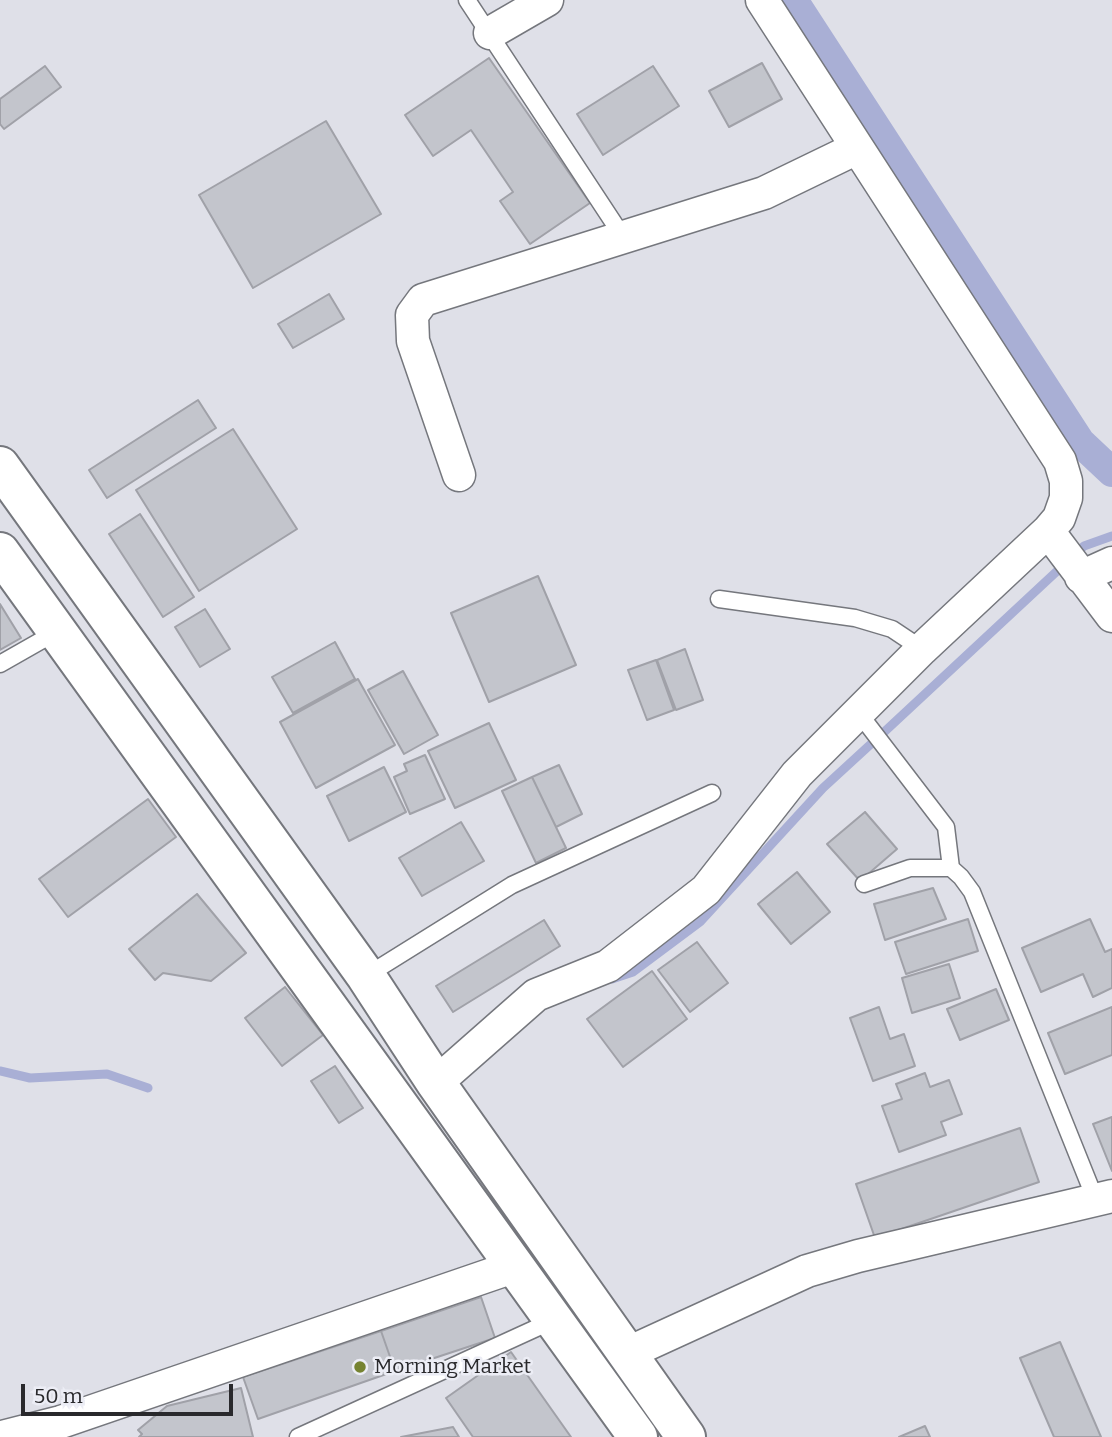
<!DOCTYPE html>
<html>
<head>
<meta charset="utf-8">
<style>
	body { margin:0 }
	#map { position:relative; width:1112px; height:1437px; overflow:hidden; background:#dfe0e8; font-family:Bitter,serif }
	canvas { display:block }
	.scale { position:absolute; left:21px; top:1384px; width:212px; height:32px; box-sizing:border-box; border:4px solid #29292c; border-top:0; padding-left:9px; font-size:21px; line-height:24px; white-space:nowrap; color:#29292c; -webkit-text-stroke:5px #ecedf5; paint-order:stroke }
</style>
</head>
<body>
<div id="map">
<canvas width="1112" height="1437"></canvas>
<div class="scale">50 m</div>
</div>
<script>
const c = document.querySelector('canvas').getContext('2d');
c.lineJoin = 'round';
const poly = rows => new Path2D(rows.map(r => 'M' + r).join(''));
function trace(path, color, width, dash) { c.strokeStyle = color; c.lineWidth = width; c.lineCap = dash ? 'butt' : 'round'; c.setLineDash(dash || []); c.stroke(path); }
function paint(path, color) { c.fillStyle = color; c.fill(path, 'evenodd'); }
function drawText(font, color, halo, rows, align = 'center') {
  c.font = font + ' Bitter,serif'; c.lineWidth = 5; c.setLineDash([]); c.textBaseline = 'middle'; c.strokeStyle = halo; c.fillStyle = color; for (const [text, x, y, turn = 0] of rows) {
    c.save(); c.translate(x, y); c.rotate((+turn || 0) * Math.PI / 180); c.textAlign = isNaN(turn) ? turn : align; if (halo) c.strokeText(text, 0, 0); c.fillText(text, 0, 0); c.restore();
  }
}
trace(poly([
	[882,734,1084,546,1112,536],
	[612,979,633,972,700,922,823,788,872,743],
	[0,1071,30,1078,107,1074,148,1088]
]), '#a9afd5', 9);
trace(poly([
	[793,0,1080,442,1112,472]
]), '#a9afd5', 30);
const building = poly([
	[489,58,590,203,530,244,500,201,513,192,471,130,433,156,405,115,489,58],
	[762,63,782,99,729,127,709,91,762,63],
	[45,66,61,87,4,129,0,124,0,99,45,66],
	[653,66,679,106,603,155,577,114,653,66],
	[326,121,381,214,253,288,199,195,326,121],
	[329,294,344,319,293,348,278,324,329,294],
	[198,400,216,428,107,498,89,470,198,400],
	[233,429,297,529,199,591,136,490,233,429],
	[140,514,194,597,163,617,109,534,140,514],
	[538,576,576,665,489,702,451,613,538,576],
	[0,604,21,638,0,650,0,604],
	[205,609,230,649,200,667,175,627,205,609],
	[335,642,355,679,293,713,272,677,335,642],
	[685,649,703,700,676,710,657,660,685,649],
	[656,660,674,710,647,720,628,670,656,660],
	[403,671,438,735,404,754,368,690,403,671],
	[358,679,395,745,316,788,280,722,358,679],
	[489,723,516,780,455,808,428,751,489,723],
	[425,755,445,799,410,814,394,777,407,771,404,764,425,755],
	[559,765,582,814,556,827,532,777,559,765],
	[384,767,406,812,349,841,327,796,384,767],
	[532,777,566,848,536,863,502,791,532,777],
	[148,799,176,837,68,917,39,879,148,799],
	[865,812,897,849,860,881,827,844,865,812],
	[461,822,484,861,422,896,399,858,461,822],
	[797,872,830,912,791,944,758,904,797,872],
	[933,888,946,919,885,940,874,904,933,888],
	[197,894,246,953,211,981,163,973,155,980,129,949,197,894],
	[968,919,978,951,906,974,895,942,968,919],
	[1090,919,1105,952,1112,949,1112,988,1093,997,1083,974,1041,992,1022,948,1090,919],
	[544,920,560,946,453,1012,436,986,544,920],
	[697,942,728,983,690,1012,658,970,697,942],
	[949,964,960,998,912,1013,902,978,949,964],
	[652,971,687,1019,623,1067,587,1019,652,971],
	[285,987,323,1035,282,1066,245,1018,285,987],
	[996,989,1009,1020,960,1040,947,1009,996,989],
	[879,1007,890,1039,904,1034,915,1066,873,1081,850,1018,879,1007],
	[1112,1007,1112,1055,1065,1074,1048,1033,1112,1007],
	[335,1066,363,1108,339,1123,311,1081,335,1066],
	[925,1073,930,1087,949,1080,962,1114,941,1122,946,1135,899,1152,882,1106,902,1099,896,1084,925,1073],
	[1112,1117,1112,1171,1093,1124,1112,1117],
	[1020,1128,1039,1182,875,1238,856,1184,1020,1128],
	[481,1297,495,1338,395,1371,381,1331,481,1297],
	[381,1331,395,1371,258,1419,243,1377,381,1331],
	[1060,1342,1101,1437,1054,1437,1020,1358,1060,1342],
	[511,1352,571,1437,473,1437,446,1398,511,1352],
	[241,1388,253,1437,139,1437,142,1434,138,1430,167,1406,241,1388],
	[925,1426,930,1437,899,1437,925,1426],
	[453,1427,459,1437,401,1437,453,1427]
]);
paint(building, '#c3c5cc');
trace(building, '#a0a1a8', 2);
const service = poly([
	[467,0,623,237],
	[719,599,855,618,892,629,922,649],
	[0,664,58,631],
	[858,712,946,827,951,868],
	[864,884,910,868,951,868,961,877,972,892,1096,1201],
	[366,976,512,885,712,793],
	[298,1437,554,1320]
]);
const minor = poly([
	[490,33,547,0],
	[459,475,413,341,412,315,423,300,764,193,857,148],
	[1048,531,1112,616],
	[1081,577,1112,563],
	[436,1083,536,995,608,966,706,890,797,774,922,649,1048,531,1059,518,1066,498,1066,481,1060,461,762,0],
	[628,1353,807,1271,858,1256,1112,1196],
	[2,1437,61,1422,516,1266]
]);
const secondary = poly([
	[0,466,366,976,436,1083,686,1437],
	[0,552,638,1437]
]);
trace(service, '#75777d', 19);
trace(minor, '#75777d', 35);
trace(secondary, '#75777d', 42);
trace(service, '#fff', 16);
trace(minor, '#fff', 32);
trace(secondary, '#fff', 38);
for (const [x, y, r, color] of [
	[360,1367,7,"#768331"]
]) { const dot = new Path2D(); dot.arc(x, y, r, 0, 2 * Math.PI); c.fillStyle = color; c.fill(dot); trace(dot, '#ecedf5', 2.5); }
drawText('21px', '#29292c', '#ecedf5', [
	["Morning Market",374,1367]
], 'left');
</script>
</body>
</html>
